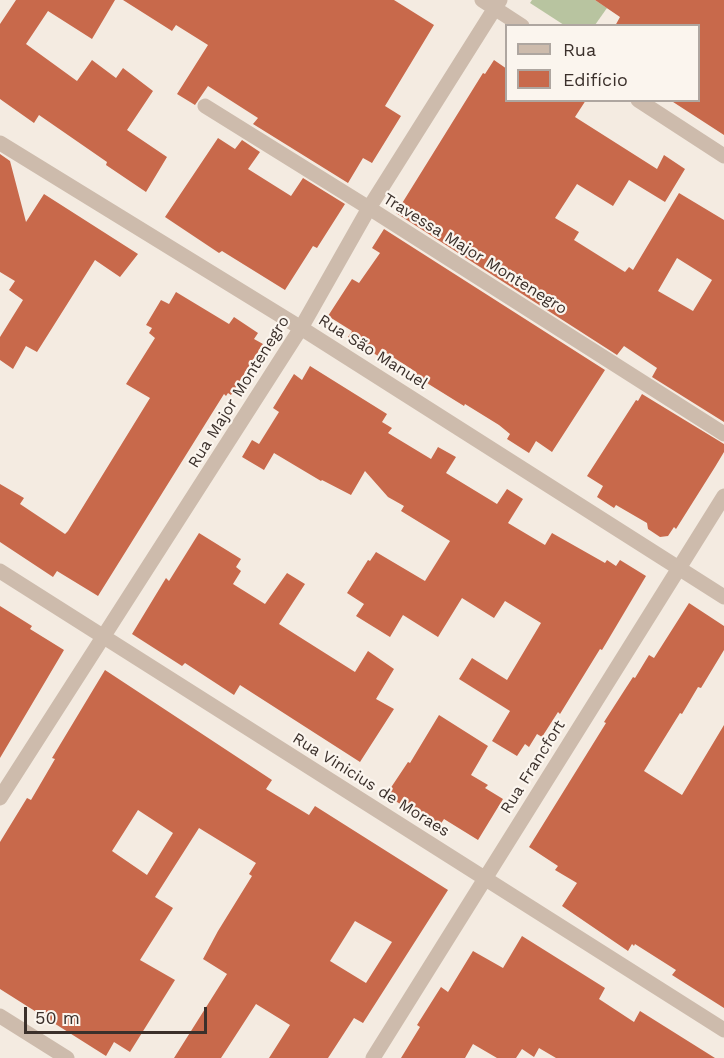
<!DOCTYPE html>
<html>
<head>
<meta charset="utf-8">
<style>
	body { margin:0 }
	#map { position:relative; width:724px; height:1058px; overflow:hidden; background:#f4ebe1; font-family:"Work Sans",sans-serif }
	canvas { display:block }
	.legend { position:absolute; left:505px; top:24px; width:195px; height:78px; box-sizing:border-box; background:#fbf5ee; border:2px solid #aea6a0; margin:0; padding:8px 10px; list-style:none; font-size:18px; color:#3b302b }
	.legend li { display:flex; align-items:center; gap:12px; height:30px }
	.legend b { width:30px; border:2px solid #aea6a0 }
	.scale { position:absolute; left:24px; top:1007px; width:183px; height:27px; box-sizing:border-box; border:3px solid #3b302b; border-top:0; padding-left:8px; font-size:18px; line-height:21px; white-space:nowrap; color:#3b302b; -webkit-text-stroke:4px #fbf5ee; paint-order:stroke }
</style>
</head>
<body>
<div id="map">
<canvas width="724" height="1058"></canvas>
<ul class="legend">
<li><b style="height:8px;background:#cdbbac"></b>Rua</li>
<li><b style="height:16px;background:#c8694b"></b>Edifício</li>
</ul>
<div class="scale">50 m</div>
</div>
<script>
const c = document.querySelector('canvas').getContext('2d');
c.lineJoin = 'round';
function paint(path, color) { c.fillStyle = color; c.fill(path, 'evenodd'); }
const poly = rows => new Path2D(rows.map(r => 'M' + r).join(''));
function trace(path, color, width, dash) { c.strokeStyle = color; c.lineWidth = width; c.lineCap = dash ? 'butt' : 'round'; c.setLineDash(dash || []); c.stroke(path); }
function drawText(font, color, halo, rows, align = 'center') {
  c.font = font + ' "Work Sans",sans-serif'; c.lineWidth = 4.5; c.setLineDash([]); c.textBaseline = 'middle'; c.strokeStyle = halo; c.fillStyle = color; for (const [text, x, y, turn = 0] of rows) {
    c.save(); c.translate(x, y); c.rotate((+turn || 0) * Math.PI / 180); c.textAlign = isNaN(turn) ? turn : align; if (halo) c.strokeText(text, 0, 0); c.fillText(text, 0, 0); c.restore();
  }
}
paint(poly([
	[532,0,595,0,607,8,595,25,564,25,530,3]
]), '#b8c4a0');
paint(poly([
	[16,0,115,0,92,39,48,11,26,44,77,81,92,60,116,78,123,68,153,91,127,130,167,157,146,192,106,165,107,162,39,115,34,123,0,99,0,24],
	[123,0,394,0,434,25,385,106,401,116,372,163,363,158,348,183,253,124,258,118,208,86,195,105,177,94,208,45,176,25,172,31],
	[595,0,724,0,724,135,670,100,699,100,699,26,615,26,620,17],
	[494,60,507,69,507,100,586,100,575,117,657,169,664,155,685,169,665,202,629,180,613,206,577,184,555,218,579,232,574,240,625,272,629,267,633,270,679,193,724,220,724,422,652,377,657,368,624,346,617,355,396,213,483,73,485,74],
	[677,258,712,280,693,311,658,291],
	[218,138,235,149,242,140,260,152,248,169,291,196,303,178,345,204,317,248,313,246,285,290,222,251,219,253,165,217],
	[0,154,10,161,26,222,44,194,138,254,120,277,95,260,37,352,26,346,13,369,0,360,0,337,23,300,9,290,15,281,0,272],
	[384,229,605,370,552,452,536,441,529,453,507,439,510,434,499,425,465,404,464,406,414,375,416,372,382,350,378,356,358,343,348,337,352,331,328,316,352,279,359,283,380,253,372,248],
	[176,292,229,324,234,317,258,333,254,339,263,344,231,395,228,393,226,396,224,394,98,596,57,571,53,577,0,542,0,484,24,498,20,504,65,534,68,531,150,398,126,384,155,338,149,333,152,328,146,325,161,300,169,304],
	[310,366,387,414,382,422,392,428,388,433,431,459,438,447,456,457,446,473,497,504,507,489,523,499,508,523,545,545,552,533,605,563,607,560,616,566,620,560,646,576,608,640,602,650,600,649,560,714,558,712,542,737,537,734,529,747,525,744,517,756,492,741,510,711,459,679,472,658,507,680,541,623,505,601,494,618,462,598,438,637,403,615,390,637,356,616,364,604,347,593,368,560,370,561,376,552,425,581,450,541,401,511,404,506,388,497,365,471,351,495,322,480,321,481,274,453,264,470,242,457,252,440,259,444,279,412,273,408,294,374,302,380],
	[642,394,724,444,724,452,715,467,676,529,674,527,668,536,660,537,648,529,647,523,616,505,614,508,597,497,603,486,587,476,636,400,638,401],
	[199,533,241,559,236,567,241,571,233,584,265,604,287,573,305,584,279,624,355,672,368,651,394,669,376,699,394,709,360,762,240,685,234,695,185,663,182,666,132,634,166,578,169,581],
	[689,603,724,626,724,650,701,688,698,687,682,714,680,713,644,771,682,795,724,725,724,1008,672,975,676,970,635,944,634,946,632,944,628,951,562,906,577,883,555,870,558,866,529,847,606,723,604,722,622,694,633,677,635,678,649,655,654,658],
	[0,606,32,626,30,629,64,650,0,758],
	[105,670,272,780,266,789,309,815,315,806,448,890,363,1023,354,1018,328,1058,269,1058,290,1025,256,1004,221,1058,174,1058,227,974,203,959,218,931,252,876,249,874,256,863,199,828,155,897,173,908,140,960,175,980,130,1052,114,1042,106,1056,0,989,0,842,27,798,31,800,55,759,52,758],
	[138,810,173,833,147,875,112,851],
	[355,921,392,942,366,983,330,961],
	[439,715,488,746,471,775,488,785,485,788,503,799,478,840,444,819,438,828,386,795,408,762,410,763],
	[522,936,605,988,599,999,634,1022,640,1011,715,1058,556,1058,539,1048,534,1057,522,1049,516,1058,497,1058,473,1044,465,1058,401,1058,420,1027,417,1025,441,987,448,992,473,951,503,968]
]), '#c8694b');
trace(poly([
	[482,0,522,26],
	[638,100,724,156],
	[205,106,369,208,724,434],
	[0,143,301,328,724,597],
	[0,571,724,1030],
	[0,798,301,328,369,208,500,0],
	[0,1016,67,1058],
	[373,1058,724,496]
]), '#cdbbac', 15);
drawText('16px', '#3b302b', '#fbf5ee', [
	["Travessa Major Montenegro",475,254,32],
	["Rua São Manuel",373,352,32],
	["Rua Major Montenegro",239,392,-58],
	["Rua Francfort",533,767,-58],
	["Rua Vinicius de Moraes",371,785,32]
]);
</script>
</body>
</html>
